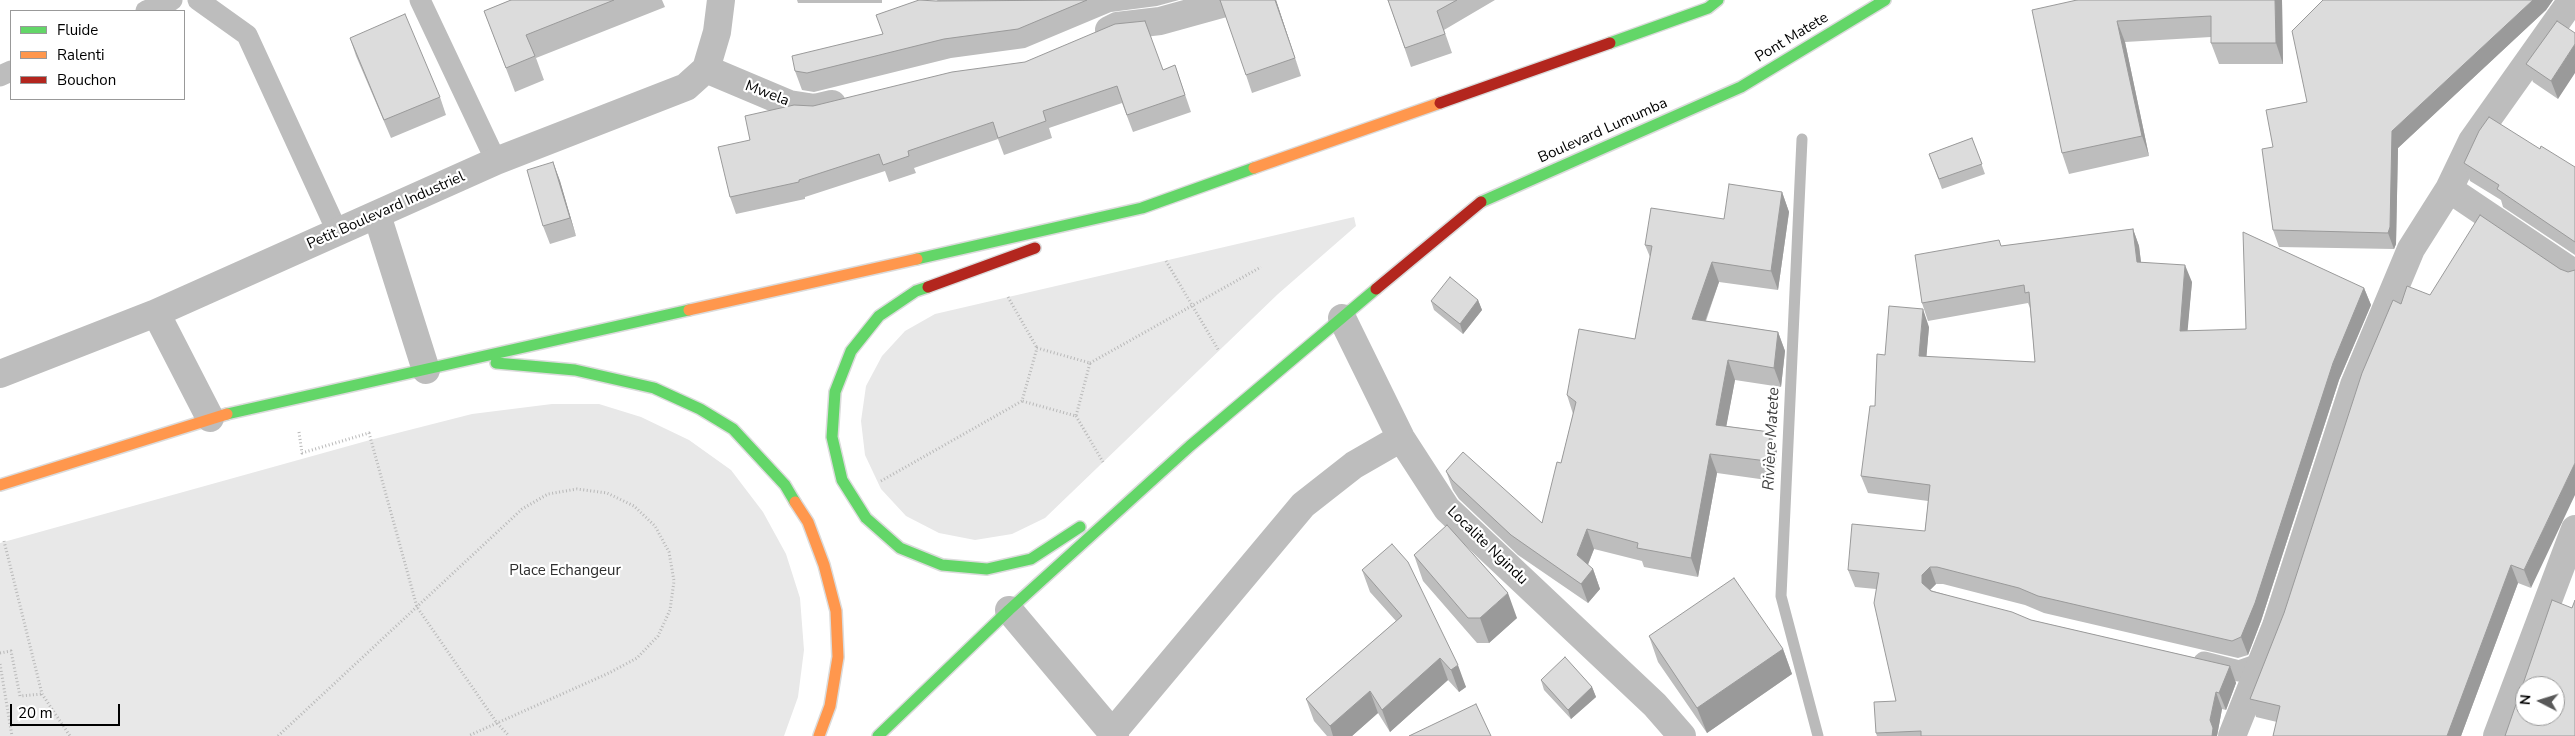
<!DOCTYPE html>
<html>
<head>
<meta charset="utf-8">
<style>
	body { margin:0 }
	#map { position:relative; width:2575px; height:736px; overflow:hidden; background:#fff; font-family:"Nunito Sans",sans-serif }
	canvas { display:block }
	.legend { position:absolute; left:10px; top:10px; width:175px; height:90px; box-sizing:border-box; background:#fff; border:1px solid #999; margin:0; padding:6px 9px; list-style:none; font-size:15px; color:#000 }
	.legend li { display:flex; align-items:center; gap:10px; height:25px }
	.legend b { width:25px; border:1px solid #999 }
	.north { position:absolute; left:2515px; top:676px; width:50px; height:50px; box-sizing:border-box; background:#fff; border:1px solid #999; border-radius:50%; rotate:275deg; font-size:14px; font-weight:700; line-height:20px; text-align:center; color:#000 }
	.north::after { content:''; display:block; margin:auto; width:18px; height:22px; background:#595959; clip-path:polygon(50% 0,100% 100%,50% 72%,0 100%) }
	.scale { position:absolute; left:10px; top:704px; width:110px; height:22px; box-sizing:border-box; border:2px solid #000; border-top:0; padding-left:6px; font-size:15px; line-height:18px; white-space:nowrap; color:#000; -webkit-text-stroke:4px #fff; paint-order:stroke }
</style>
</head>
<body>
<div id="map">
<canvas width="2575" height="736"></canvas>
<ul class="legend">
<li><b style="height:6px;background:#63d668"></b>Fluide</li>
<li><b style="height:6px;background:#ff974d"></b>Ralenti</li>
<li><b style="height:6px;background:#b3261e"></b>Bouchon</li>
</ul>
<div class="north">N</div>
<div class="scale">20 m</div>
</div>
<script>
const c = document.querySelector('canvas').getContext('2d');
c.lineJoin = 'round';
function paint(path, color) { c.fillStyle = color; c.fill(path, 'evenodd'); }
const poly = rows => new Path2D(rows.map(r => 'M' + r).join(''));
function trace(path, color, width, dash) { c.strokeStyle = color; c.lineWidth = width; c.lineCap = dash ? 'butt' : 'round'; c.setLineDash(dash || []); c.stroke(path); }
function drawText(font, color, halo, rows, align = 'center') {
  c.font = font + ' "Nunito Sans",sans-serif'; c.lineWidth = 4.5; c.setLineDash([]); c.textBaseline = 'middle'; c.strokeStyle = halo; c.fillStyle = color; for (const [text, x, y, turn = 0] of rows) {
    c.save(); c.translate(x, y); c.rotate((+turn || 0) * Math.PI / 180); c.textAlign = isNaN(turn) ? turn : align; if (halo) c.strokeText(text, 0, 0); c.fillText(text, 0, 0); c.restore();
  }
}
paint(poly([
	[1354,217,1356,226,1278,294,1045,518,1012,534,975,540,939,533,906,516,881,489,865,455,861,421,866,386,882,356,905,331,935,314],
	[552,404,599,404,641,417,689,440,731,470,763,512,786,554,800,598,804,650,798,697,784,736,0,736,0,543,370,440,472,414]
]), '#e8e8e8');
trace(poly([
	[1802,139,1781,596,1818,736]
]), '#bababa', 11);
const fast = poly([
	[1610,43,1708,8,1718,0],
	[1481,202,1741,87,1885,0],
	[917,259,1142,208,1254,168],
	[928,287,916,291,879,316,851,351,835,392,832,437,842,480,866,518,900,548,942,565,987,569,1031,559,1080,527],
	[496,363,575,370,654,388,700,409,733,429,785,485,795,502],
	[227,414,689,310],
	[878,736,1009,610,1190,446,1376,289]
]);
const slow = poly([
	[1254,168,1440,103],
	[689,310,917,259],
	[0,485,227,414],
	[795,502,808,522,824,565,836,611,838,657,830,706,819,736]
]);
const jam = poly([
	[1440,103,1610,43],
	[928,287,1035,248],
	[1376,289,1481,202]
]);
trace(fast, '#dbdbdb', 14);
trace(slow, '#dbdbdb', 14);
trace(jam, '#dbdbdb', 14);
trace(poly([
	[1166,261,1219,351],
	[1008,297,1037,348],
	[1090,363,1261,267],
	[1076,416,1103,462],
	[299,432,302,453,369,433,417,607,497,723,509,736],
	[881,481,1022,401,1037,348,1090,363,1076,416,1022,401],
	[4,541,42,694,70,736],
	[0,653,11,651,20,696,42,694],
	[0,664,12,736],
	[278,736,522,509,548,494,577,489,607,493,634,506,655,526,669,552,674,581,670,610,658,636,637,658,609,673,468,736]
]), '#b8b8b8', 3, [1, 2.5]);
trace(poly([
	[198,0,247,35,338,233],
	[420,0,496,161],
	[146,11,172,0],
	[0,76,11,71],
	[2204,662,2239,671,2262,663]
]), '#bdbdbd', 21);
trace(poly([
	[1109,30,1117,26,1160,21,1236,0],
	[706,69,789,104,815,108,832,104],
	[2449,189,2575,274],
	[377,215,426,370],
	[156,313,210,418],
	[1342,318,1401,438,1447,509,1655,705,1682,736],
	[0,374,156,313,496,161,686,87,706,69,717,32,721,0],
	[1009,610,1115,736],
	[1113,732,1303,505,1354,465,1401,438],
	[2232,736,2276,626,2354,385,2411,249,2449,189,2472,141,2572,0],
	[2497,736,2575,529]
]), '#bdbdbd', 28);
trace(fast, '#63d668', 11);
trace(slow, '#ff974d', 11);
trace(jam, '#b3261e', 11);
paint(poly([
	[511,0,662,0,665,7,536,58,544,80,515,92,484,11],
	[797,0,882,0,882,3,798,3],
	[938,0,1179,0,1157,6,1111,12,1025,48,951,58,814,92,802,90,795,71,883,34],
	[1276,0,1301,76,1252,93,1246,75],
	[1388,0,1495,0,1444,30,1452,53,1411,67],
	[2077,0,2282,0,2283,64,2219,64,2211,43,2211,37,2125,42,2149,156,2069,174,2062,153],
	[2323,0,2553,0,2546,10,2398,148,2396,244,2394,249,2279,247,2273,230,2273,147,2307,102],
	[2557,21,2558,99,2533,82,2526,64],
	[350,38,440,97,446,115,391,138,356,56],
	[1175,65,1191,112,1133,132,1122,103,1049,128,1052,138,1004,155,998,139,914,168,916,173,889,182,885,171,805,197,805,199,736,214,730,197,750,140,813,106,1163,70],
	[1972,138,1985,174,1942,189,1929,154],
	[2540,149,2575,167,2575,255,2503,207,2501,200,2470,181,2464,163],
	[553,162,560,181,576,236,550,244,543,226],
	[1782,192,1789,212,1778,290,1719,282,1706,321,1778,332,1785,351,1781,387,1735,380,1726,426,1770,432,1777,452,1774,481,1717,473,1698,577,1644,567,1642,561,1594,549,1588,565,1593,569,1600,589,1588,603,1518,555,1459,499,1453,490,1446,471,1542,523,1561,463,1573,414,1567,395,1635,339,1650,257,1645,245,1724,219],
	[2133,229,2139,246,2141,262,2192,282,2187,331,2246,329,2364,288,2371,305,2339,380,2261,621,2248,655,2238,658,2044,613,2025,605,1943,584,1936,584,1930,590,2031,620,2230,666,2236,683,2226,710,2222,709,2217,736,1877,736,1876,733,1896,701,1876,589,1855,587,1848,570,1925,531,1928,501,1868,493,1861,476,1885,355,1929,327,1926,357,2035,362,2030,308,2028,303,1928,321,1922,303,2002,246],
	[2430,295,2531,588,2518,583,2461,736,2273,736,2277,722,2256,717,2250,699,2284,613,2401,304],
	[1478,300,1482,310,1463,334,1434,310,1431,301],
	[1392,544,1466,687,1459,692,1448,680,1390,732,1378,713,1352,736,1327,736,1314,721,1306,699,1396,621,1370,592,1362,570],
	[1414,555,1517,618,1489,643,1477,643,1423,581],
	[1649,636,1783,649,1792,674,1707,733,1658,662],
	[1541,680,1592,687,1596,697,1571,719,1544,690]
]), '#bdbdbd');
paint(poly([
	[1275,0,1276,0,1301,76,1295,58],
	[2275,0,2282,0,2283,64,2276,43],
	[2533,0,2553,0,2546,10,2398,148,2396,244,2394,249,2388,233,2392,131],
	[2117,21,2125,42,2149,156,2142,136],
	[2575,44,2575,73,2558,99,2551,81],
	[553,162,560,181,576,236,570,218],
	[1782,192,1789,212,1778,290,1771,271],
	[2133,229,2139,246,2143,279,2137,262],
	[1712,262,1719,282,1699,338,1692,319],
	[2185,265,2192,282,2186,348,2180,331],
	[2364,288,2371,305,2339,380,2261,621,2248,655,2241,637,2333,363],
	[1478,300,1482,310,1463,334,1460,324],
	[1923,309,1929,327,1925,374,1919,356],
	[1778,332,1785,351,1781,387,1774,368],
	[1728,360,1735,380,1723,444,1716,425],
	[1770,432,1777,452,1774,481,1767,461],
	[1710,454,1717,473,1698,577,1691,558],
	[2575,463,2575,495,2531,588,2524,570],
	[1587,529,1594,549,1584,574,1577,555],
	[2511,565,2518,583,2461,736,2447,736],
	[1930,567,1936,584,1928,592,1922,583,1922,575],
	[1593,569,1600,589,1588,603,1581,584],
	[1508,593,1517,618,1489,643,1480,618],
	[1783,649,1792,674,1707,733,1697,708],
	[1440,658,1448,680,1390,732,1382,710],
	[1458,665,1466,687,1459,692,1451,670],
	[2230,666,2236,683,2226,710,2219,693],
	[1592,687,1596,697,1571,719,1568,710],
	[1370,691,1378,713,1352,736,1333,736,1330,726],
	[2216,692,2222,709,2217,736,2212,736,2210,720]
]), '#9a9a9a');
const building = poly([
	[511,0,614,0,526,35,535,56,506,68,484,11,511,0],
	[919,0,936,1,1087,0,1018,29,944,39,807,73,795,71,792,56,883,34,876,15,919,0],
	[1220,0,1275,0,1295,58,1246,75,1220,0],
	[1388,0,1457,0,1437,11,1445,34,1405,48,1388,0],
	[2077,0,2275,0,2276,43,2211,43,2211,16,2117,21,2142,136,2062,153,2032,10,2077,0],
	[2323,0,2533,0,2392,131,2390,227,2388,233,2273,230,2262,149,2273,147,2266,110,2307,102,2292,31,2323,0],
	[405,14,440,97,384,120,350,38,405,14],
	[1145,21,1163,70,1175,65,1185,95,1127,115,1117,86,1043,111,1046,121,998,138,993,122,908,151,909,156,883,165,879,154,799,180,799,182,730,197,718,147,750,140,745,116,794,105,813,106,952,72,1025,62,1115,24,1145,21],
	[2557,21,2575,33,2575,44,2551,81,2526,64,2557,21],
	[2489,117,2540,149,2541,146,2575,167,2575,242,2497,189,2499,185,2464,163,2479,131,2489,117],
	[1972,138,1982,164,1939,179,1929,154,1972,138],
	[553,162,570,218,543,226,527,170,553,162],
	[1729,184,1782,192,1771,271,1712,262,1692,319,1778,332,1774,368,1728,360,1716,425,1770,432,1767,461,1710,454,1691,558,1637,548,1638,543,1587,529,1577,555,1593,569,1581,584,1511,535,1452,480,1446,471,1463,452,1542,523,1557,462,1561,463,1576,402,1567,395,1579,329,1635,339,1652,246,1645,245,1651,208,1724,219,1729,184],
	[2480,215,2560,269,2568,272,2575,270,2575,463,2524,570,2511,565,2447,736,2273,736,2280,706,2250,699,2284,613,2362,373,2393,300,2401,304,2407,286,2430,295,2480,215],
	[2133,229,2137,262,2185,265,2180,331,2246,329,2243,232,2364,288,2333,363,2255,603,2241,637,2232,641,2038,596,2019,588,1937,567,1930,567,1922,575,1922,583,1931,591,2012,612,2031,620,2230,666,2219,693,2216,692,2210,720,2213,728,2212,736,1921,736,1921,731,1876,733,1874,702,1896,701,1874,603,1879,573,1848,570,1852,524,1925,531,1930,485,1861,476,1870,406,1875,406,1877,354,1885,355,1889,306,1923,309,1919,356,2035,362,2029,292,2025,293,2024,285,1922,303,1915,255,1999,240,2001,246,2133,229],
	[1450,277,1478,300,1460,324,1431,301,1450,277],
	[1447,525,1508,593,1480,618,1468,618,1414,555,1447,525],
	[1392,544,1408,562,1458,665,1451,670,1440,658,1382,710,1370,691,1330,726,1306,699,1402,616,1362,570,1392,544],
	[1734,578,1783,649,1697,708,1649,636,1734,578],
	[2552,600,2572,608,2575,600,2575,736,2505,736,2552,600],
	[2525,686,2555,686,2555,716,2525,716,2525,686],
	[1565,657,1592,687,1568,710,1541,680,1565,657],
	[1476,704,1491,736,1409,736,1476,704]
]);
paint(building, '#dcdcdc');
trace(building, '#9a9a9a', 1);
drawText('15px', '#000', '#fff', [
	["Pont Matete",1792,38,-31],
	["Mwela",767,94,21],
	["Boulevard Lumumba",1603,131,-24],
	["Petit Boulevard Industriel",386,211,-24],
	["Localite Ngindu",1487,546,44]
]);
drawText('15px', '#2d2d2d', '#fff', [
	["Place Echangeur",565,571]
]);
drawText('italic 16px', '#3e3e3e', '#fff', [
	["Rivière Matete",1772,439,-87]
]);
</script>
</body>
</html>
